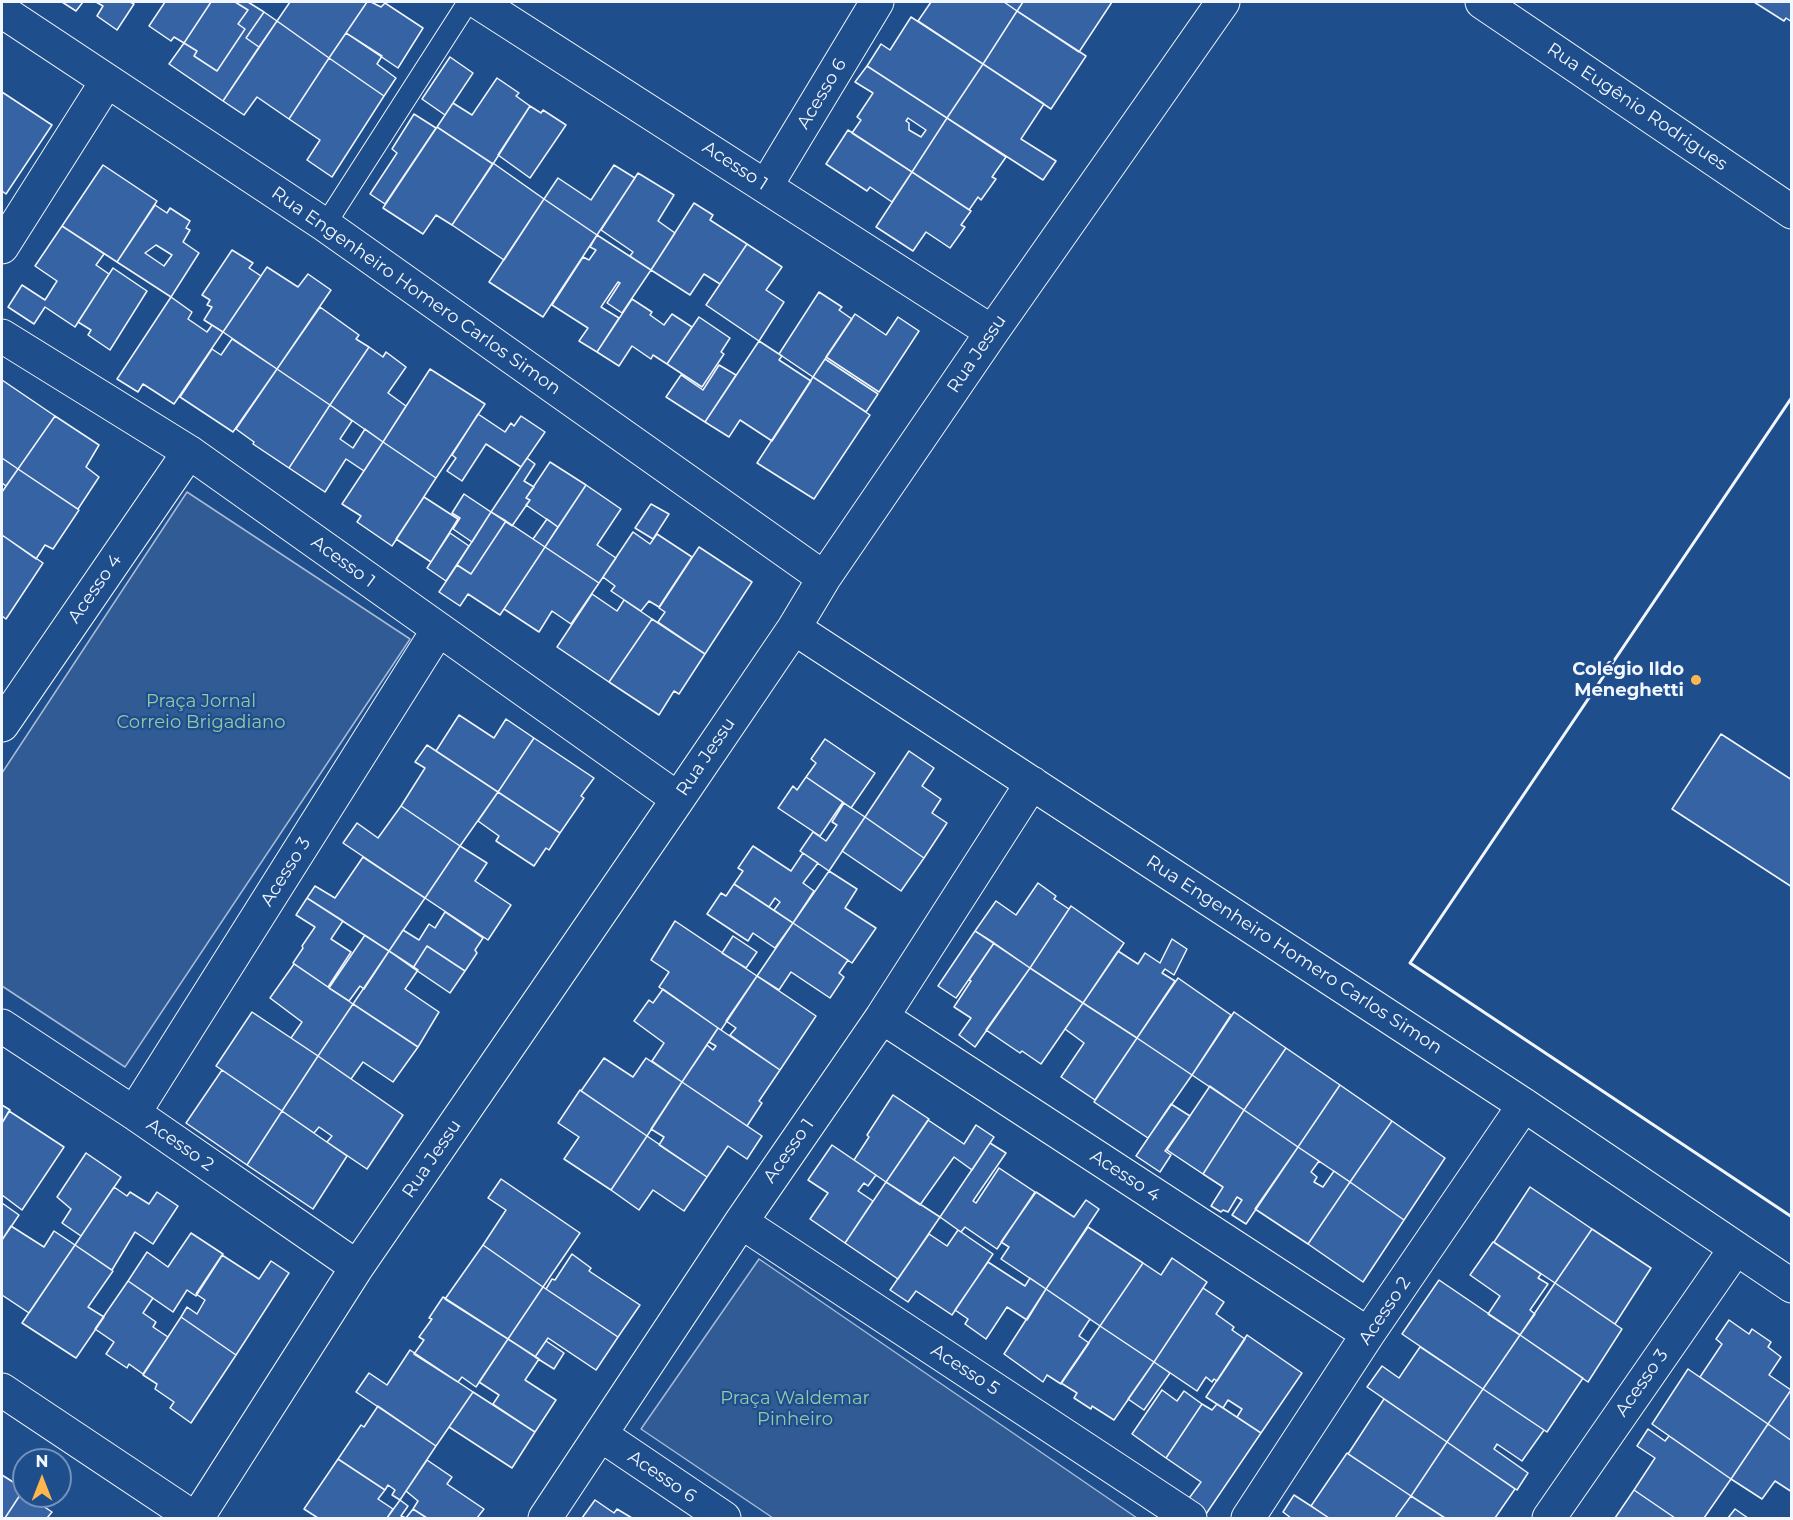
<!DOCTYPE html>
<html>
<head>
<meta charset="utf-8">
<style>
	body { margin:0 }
	#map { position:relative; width:1793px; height:1520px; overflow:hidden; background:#1f4e8c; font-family:Montserrat,sans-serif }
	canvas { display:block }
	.frame { position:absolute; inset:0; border:3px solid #f2f6ff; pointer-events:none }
	.north { position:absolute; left:12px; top:1448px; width:60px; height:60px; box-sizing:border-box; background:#1f4e8c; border:2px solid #7391ba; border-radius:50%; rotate:0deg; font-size:16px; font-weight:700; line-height:24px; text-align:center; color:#f2f6ff }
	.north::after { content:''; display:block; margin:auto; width:21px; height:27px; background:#ffb74d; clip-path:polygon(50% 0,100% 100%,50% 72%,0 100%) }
</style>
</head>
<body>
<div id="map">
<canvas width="1793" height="1520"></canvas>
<div class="frame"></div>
<div class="north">N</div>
</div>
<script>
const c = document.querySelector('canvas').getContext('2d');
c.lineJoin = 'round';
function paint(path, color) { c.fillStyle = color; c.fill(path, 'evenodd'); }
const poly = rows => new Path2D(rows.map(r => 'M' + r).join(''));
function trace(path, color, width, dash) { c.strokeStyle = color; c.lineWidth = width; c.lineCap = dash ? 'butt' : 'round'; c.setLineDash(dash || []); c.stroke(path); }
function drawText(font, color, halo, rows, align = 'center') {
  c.font = font + ' Montserrat,sans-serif'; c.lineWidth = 4.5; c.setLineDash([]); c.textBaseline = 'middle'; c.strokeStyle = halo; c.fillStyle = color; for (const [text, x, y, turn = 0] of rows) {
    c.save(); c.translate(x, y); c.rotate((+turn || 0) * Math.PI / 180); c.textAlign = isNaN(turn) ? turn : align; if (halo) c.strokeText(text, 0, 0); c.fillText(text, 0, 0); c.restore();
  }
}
const built = poly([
	[187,492,410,639,125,1067,2,986,2,773,187,492],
	[759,1259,1137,1518,773,1518,641,1429,759,1259]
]);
paint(built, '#305b95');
trace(built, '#a8bbd7', 1.5);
const building = poly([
	[62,2,83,2,76,11,62,2],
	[96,2,130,2,134,4,117,30,97,16,103,6,96,2],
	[165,2,211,2,184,43,174,37,171,41,149,26,165,2],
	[211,2,235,2,248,10,238,24,245,29,217,71,194,56,197,51,184,43,211,2],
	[235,2,248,2,264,12,246,38,259,47,223,101,169,64,184,43,197,51,194,56,217,71,245,29,238,24,248,10,235,2],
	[290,2,367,2,329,58,277,21,290,2],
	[367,2,371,2,381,7,385,3,423,28,398,68,346,33,367,2],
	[931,2,1004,2,1017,11,983,64,918,21,931,2],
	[1004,2,1023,2,1017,11,1004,2],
	[1023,2,1112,2,1079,52,1017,11,1023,2],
	[1754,2,1792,2,1792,22,1786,18,1784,21,1754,2],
	[1017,11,1086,56,1051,109,983,64,1017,11],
	[264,12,277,21,259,47,246,38,264,12],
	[911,17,983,64,947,118,867,66,881,44,890,50,911,17],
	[277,21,329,58,289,119,257,97,244,115,223,101,277,21],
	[346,33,382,56,377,64,396,78,384,96,329,58,346,33],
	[450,57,473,73,445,115,422,99,450,57],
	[329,58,384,96,332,177,307,160,320,140,289,119,329,58],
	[983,64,1044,104,1021,139,1056,161,1043,180,947,118,983,64],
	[867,66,947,118,912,172,852,133,861,120,857,117,873,93,855,82,867,66],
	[908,118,926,130,921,137,909,130,909,123,906,121,908,118],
	[497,78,519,93,516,96,530,106,493,164,437,127,453,103,472,115,497,78],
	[2,92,52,125,6,194,2,191,2,92],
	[530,106,541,113,543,110,566,125,530,178,498,155,530,106],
	[414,114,436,128,385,204,370,194,397,153,392,149,414,114],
	[947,118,1006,157,992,177,996,179,981,200,978,197,969,210,912,172,947,118],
	[437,127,493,164,452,225,436,215,423,234,383,208,437,127],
	[848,130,912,172,892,202,870,187,867,191,826,164,848,130],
	[493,163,544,199,504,260,452,225,493,163],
	[103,165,157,201,117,262,62,226,103,165],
	[614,165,635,178,597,235,544,199,558,178,591,200,614,165],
	[912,172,971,211,961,225,965,227,950,248,926,232,913,251,876,227,912,172],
	[638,173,674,195,658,221,675,233,651,270,630,256,633,252,601,230,638,173],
	[544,199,597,235,543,317,489,282,544,199],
	[694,203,713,215,710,220,747,244,720,284,704,274,690,295,651,270,694,203],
	[155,205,167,213,170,208,190,221,186,228,190,230,183,242,199,253,171,297,117,262,155,205],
	[156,245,172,255,164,266,145,253,156,245],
	[62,226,104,254,96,265,109,274,75,327,45,307,34,324,8,307,22,285,45,300,57,281,35,266,62,226],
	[597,235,651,270,622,313,607,303,620,283,618,282,601,307,619,318,597,352,579,341,588,328,552,305,583,257,589,260,596,250,590,247,597,235],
	[747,244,782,267,766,290,784,302,759,341,706,305,747,244],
	[232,250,253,263,249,268,261,276,223,332,204,320,212,307,207,305,210,300,202,295,232,250],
	[267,267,298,287,308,274,331,290,277,369,223,332,267,267],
	[113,268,147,291,110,350,88,335,91,330,78,322,113,268],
	[819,292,842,307,839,310,852,319,813,377,779,354,819,292],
	[171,297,192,312,188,319,207,332,212,325,223,332,174,404,143,384,138,392,117,379,171,297],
	[632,299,652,312,650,315,664,325,672,314,692,327,667,364,653,355,651,359,632,346,619,366,597,352,632,299],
	[320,307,359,335,356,339,369,347,330,405,277,369,320,307],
	[855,314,886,335,898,317,919,331,879,392,826,357,855,314],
	[699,317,730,338,721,352,724,354,702,387,667,364,699,317],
	[232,339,277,369,233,432,180,397,212,349,221,355,232,339],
	[759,341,782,356,779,360,811,381,772,441,740,420,729,437,705,422,759,341],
	[369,347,383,357,386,352,406,367,388,393,406,406,383,442,330,405,369,347],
	[825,359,878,394,866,412,813,377,825,359],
	[719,365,736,375,705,422,666,397,681,375,703,390,719,365],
	[277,369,330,405,289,468,253,444,254,442,236,429,277,369],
	[430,369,485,404,436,478,383,442,430,369],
	[813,377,870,415,814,499,757,463,813,377],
	[2,380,55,416,18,469,2,458,2,380],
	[330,405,352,421,340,439,353,448,365,429,383,442,364,471,346,459,325,492,289,468,330,405],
	[478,414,505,432,511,423,514,426,521,416,545,432,521,467,486,444,462,481,447,471,456,458,452,455,478,414],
	[55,416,99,445,86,467,99,477,78,509,18,469,55,416],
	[383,442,436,478,392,546,357,522,361,516,342,504,383,442],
	[2,458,18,469,6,486,2,483,2,458],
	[527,458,535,464,524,481,534,487,526,498,530,500,512,526,491,512,527,458],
	[550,462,586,485,558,527,526,505,530,500,526,498,550,462],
	[18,469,79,510,53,549,45,545,36,559,2,535,2,492,18,469],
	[586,485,621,509,597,545,616,558,599,583,545,547,586,485],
	[464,494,491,512,472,542,453,529,460,518,452,513,464,494],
	[424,497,458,519,431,562,396,539,424,497],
	[651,504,669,514,653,539,635,528,651,504],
	[491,512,506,521,471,574,457,565,491,512],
	[547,519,558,527,545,547,533,539,547,519],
	[506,521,545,547,500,615,468,594,460,606,439,592,457,565,471,574,506,521],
	[633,532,650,544,657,534,692,557,659,607,649,601,641,611,611,591,615,586,603,577,633,532],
	[450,533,469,546,446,581,427,568,450,533],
	[2,535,43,563,6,619,2,616,2,535],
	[545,547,599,583,571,624,552,611,539,632,504,609,545,547],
	[699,547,752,582,705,654,658,622,665,612,659,608,699,547],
	[592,594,617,611,624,600,652,619,609,682,557,647,592,594],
	[652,619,705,654,679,694,674,691,659,715,609,682,652,619],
	[459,715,494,738,506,719,534,738,498,792,436,751,459,715],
	[1721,734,1792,780,1792,887,1672,809,1721,734],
	[534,738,594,778,581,796,584,798,560,833,498,792,534,738],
	[825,739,875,773,851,808,806,777,816,763,811,759,825,739],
	[427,745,498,792,460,846,401,806,425,768,415,762,427,745],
	[909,751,934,768,922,786,941,799,932,813,947,823,924,858,865,817,909,751],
	[806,777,843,802,820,836,778,808,793,786,797,790,806,777],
	[498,792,560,833,549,850,546,848,534,866,496,841,499,836,478,821,498,792],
	[844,803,865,817,829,871,800,851,813,832,826,841,837,825,832,822,844,803],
	[401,806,460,846,425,898,343,843,357,823,378,838,401,806],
	[865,817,924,858,901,891,842,851,865,817],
	[460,846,487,863,475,881,511,905,488,940,425,898,460,846],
	[753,846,791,871,803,853,818,863,803,883,814,891,793,923,774,910,780,902,775,898,769,907,734,884,743,871,738,868,753,846],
	[363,857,425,898,389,951,307,898,315,886,335,898,363,857],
	[829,871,857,889,845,908,876,928,852,963,793,923,829,871],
	[1038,883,1056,896,1054,899,1069,909,1030,968,975,931,996,901,1016,915,1038,883],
	[734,884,793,923,775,948,753,933,748,941,707,914,721,893,726,896,734,884],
	[307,898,343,921,331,939,351,952,328,987,293,963,303,948,302,946,315,927,296,915,307,898],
	[1071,906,1124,943,1083,1003,1030,968,1071,906],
	[445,912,483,938,475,950,477,953,465,971,427,946,413,968,389,951,403,930,419,940,429,924,435,928,445,912],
	[675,921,757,976,721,1030,659,987,669,972,651,960,675,921],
	[793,923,848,960,839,973,844,977,830,998,791,972,779,990,757,976,793,923],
	[975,931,994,943,956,998,938,986,975,931],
	[365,935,389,951,364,989,360,986,349,1001,329,988,365,935],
	[733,936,757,952,746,968,722,953,733,936],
	[1172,939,1187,949,1174,975,1165,969,1162,973,1175,981,1137,1038,1083,1003,1118,951,1138,964,1145,953,1160,963,1172,939],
	[994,943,1030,968,975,1047,959,1035,971,1018,954,1007,971,981,969,980,994,943],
	[427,946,465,971,450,993,413,968,427,946],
	[389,951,418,970,405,989,439,1012,418,1047,353,1004,389,951],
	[294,964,353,1004,318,1056,291,1038,302,1022,270,998,294,964],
	[1030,968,1083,1003,1041,1064,1022,1051,1020,1053,986,1030,1030,968],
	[757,976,816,1016,780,1070,730,1035,736,1028,726,1021,757,976],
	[1178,978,1231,1015,1192,1075,1137,1038,1178,978],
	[663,989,718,1028,682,1082,652,1061,664,1043,634,1021,649,1000,653,1003,663,989],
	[1083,1003,1137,1038,1095,1100,1061,1077,1084,1043,1065,1029,1083,1003],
	[353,1004,418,1047,393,1082,363,1062,351,1079,318,1056,353,1004],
	[252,1012,318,1056,282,1111,216,1066,252,1012],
	[1234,1012,1286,1048,1244,1110,1192,1075,1234,1012],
	[718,1028,780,1070,759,1101,762,1103,747,1126,682,1082,707,1045,713,1050,716,1046,709,1042,718,1028],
	[1137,1038,1192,1075,1148,1138,1094,1102,1137,1038],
	[1286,1048,1340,1085,1298,1147,1244,1110,1286,1048],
	[318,1056,403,1115,367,1169,327,1142,332,1136,319,1127,314,1133,282,1111,318,1056],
	[604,1058,633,1077,646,1058,682,1082,647,1136,581,1091,604,1058],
	[222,1070,282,1111,247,1165,186,1123,222,1070],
	[682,1082,762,1136,747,1159,728,1146,707,1177,659,1145,664,1137,651,1129,682,1082],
	[1340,1085,1392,1121,1350,1182,1298,1147,1340,1085],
	[1210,1086,1244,1110,1203,1174,1167,1150,1210,1086],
	[580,1090,647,1136,611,1190,564,1159,579,1137,558,1123,580,1090],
	[893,1095,929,1119,886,1182,854,1160,869,1137,867,1135,893,1095],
	[1171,1104,1190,1116,1165,1151,1171,1155,1160,1172,1136,1156,1171,1104],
	[2,1105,10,1110,2,1123,2,1105],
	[1244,1110,1298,1147,1246,1224,1232,1215,1242,1200,1237,1197,1228,1212,1223,1210,1221,1212,1211,1206,1223,1187,1203,1174,1244,1110],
	[9,1111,64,1147,22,1210,2,1195,2,1123,9,1111],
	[282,1111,347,1156,313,1209,247,1165,282,1111],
	[928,1120,964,1144,976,1125,994,1137,972,1170,954,1157,920,1205,886,1182,928,1120],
	[1392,1121,1445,1158,1404,1220,1350,1182,1392,1121],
	[647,1136,707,1177,684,1211,653,1190,639,1210,611,1190,647,1136],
	[990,1143,1006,1153,973,1201,976,1203,999,1168,1035,1192,997,1249,965,1227,961,1232,940,1217,990,1143],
	[832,1145,876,1175,868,1186,864,1183,858,1191,873,1201,845,1243,810,1219,828,1193,808,1180,832,1145],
	[1298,1147,1319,1161,1311,1172,1317,1177,1314,1182,1323,1187,1334,1171,1350,1182,1308,1244,1255,1209,1298,1147],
	[86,1153,121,1177,81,1236,62,1223,71,1209,57,1197,86,1153],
	[501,1179,580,1233,543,1287,483,1245,506,1210,488,1198,501,1179],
	[886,1182,940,1217,898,1279,845,1243,886,1182],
	[1350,1182,1404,1220,1363,1282,1308,1244,1350,1182],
	[114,1187,127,1196,130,1192,149,1204,157,1192,178,1206,153,1244,135,1232,112,1270,75,1245,114,1187],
	[1530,1187,1592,1229,1555,1283,1494,1242,1530,1187],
	[1036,1192,1074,1217,1086,1200,1099,1209,1046,1289,1001,1259,1009,1247,1001,1242,1036,1192],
	[2,1203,19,1215,2,1240,2,1203],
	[11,1226,44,1247,54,1231,75,1245,29,1313,2,1295,2,1240,11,1226],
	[1088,1227,1143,1263,1100,1326,1046,1289,1088,1227],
	[1592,1229,1651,1268,1615,1324,1555,1283,1592,1229],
	[958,1230,993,1254,952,1315,916,1291,908,1302,890,1290,929,1234,947,1246,958,1230],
	[191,1233,223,1254,196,1296,187,1290,173,1312,128,1281,147,1252,168,1267,191,1233],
	[1493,1242,1541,1274,1538,1278,1548,1284,1530,1310,1535,1314,1520,1335,1488,1314,1500,1296,1470,1275,1493,1242],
	[75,1245,113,1271,88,1307,104,1317,76,1358,22,1323,75,1245],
	[483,1245,543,1287,508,1339,445,1299,483,1245],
	[572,1254,591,1268,589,1271,640,1305,618,1337,546,1289,552,1279,555,1280,572,1254],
	[222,1255,259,1279,271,1261,289,1273,236,1355,181,1317,187,1307,197,1314,205,1300,196,1294,222,1255],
	[1172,1258,1207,1282,1154,1362,1100,1326,1143,1263,1161,1275,1172,1258],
	[988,1262,1025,1286,1030,1278,1046,1289,1027,1320,1007,1307,986,1339,965,1324,968,1319,955,1310,988,1262],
	[1439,1280,1520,1335,1483,1389,1402,1334,1439,1280],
	[128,1281,153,1298,143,1313,156,1322,153,1327,168,1337,143,1374,129,1364,127,1368,106,1354,114,1342,95,1329,128,1281],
	[1555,1283,1622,1329,1588,1382,1520,1335,1555,1283],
	[543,1287,618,1337,596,1370,548,1338,535,1357,508,1339,543,1287],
	[1203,1288,1224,1302,1216,1314,1234,1327,1232,1330,1245,1339,1217,1381,1214,1379,1212,1382,1206,1377,1197,1391,1154,1362,1203,1288],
	[1046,1289,1090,1319,1079,1336,1089,1343,1061,1384,1047,1375,1043,1382,1004,1354,1046,1289],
	[443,1297,508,1339,476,1387,462,1377,458,1382,414,1354,424,1340,419,1337,432,1319,429,1318,443,1297],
	[181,1317,236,1355,191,1423,170,1408,174,1402,155,1389,157,1384,143,1375,181,1317],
	[1729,1320,1749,1334,1752,1329,1771,1342,1768,1347,1781,1357,1769,1375,1791,1390,1768,1424,1700,1377,1722,1344,1716,1339,1729,1320],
	[1100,1326,1154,1362,1114,1420,1092,1406,1091,1409,1074,1398,1077,1393,1061,1383,1100,1326],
	[1247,1335,1302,1373,1261,1433,1237,1417,1242,1409,1228,1400,1223,1408,1206,1397,1247,1335],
	[1520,1335,1583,1378,1547,1432,1483,1389,1520,1335],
	[508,1339,539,1359,525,1380,556,1400,535,1432,493,1404,499,1395,479,1382,508,1339],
	[546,1341,564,1353,554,1369,535,1357,546,1341],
	[1420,1347,1483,1389,1447,1442,1367,1387,1382,1366,1399,1378,1420,1347],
	[410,1350,473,1392,436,1446,356,1392,369,1373,387,1385,410,1350],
	[1154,1362,1170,1373,1144,1410,1128,1399,1154,1362],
	[1688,1369,1768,1424,1731,1479,1652,1424,1688,1369],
	[1483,1389,1544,1430,1522,1461,1497,1444,1494,1449,1528,1473,1517,1490,1447,1442,1483,1389],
	[1162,1390,1177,1401,1184,1391,1202,1404,1166,1458,1132,1434,1162,1390],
	[1791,1390,1792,1390,1792,1441,1768,1424,1791,1390],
	[473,1392,535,1432,512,1468,449,1427,473,1392],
	[1384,1399,1447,1442,1411,1496,1348,1454,1384,1399],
	[1202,1404,1212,1410,1217,1404,1261,1433,1206,1514,1187,1501,1201,1482,1166,1458,1202,1404],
	[378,1406,436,1446,400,1500,392,1495,395,1490,388,1485,385,1490,338,1459,361,1425,364,1427,378,1406],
	[1768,1424,1792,1441,1792,1492,1775,1481,1762,1499,1731,1479,1768,1424],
	[1648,1429,1665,1441,1669,1436,1731,1479,1704,1518,1675,1518,1634,1490,1655,1458,1637,1446,1648,1429],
	[1447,1442,1515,1489,1495,1518,1445,1518,1411,1496,1447,1442],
	[1347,1453,1411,1496,1395,1518,1329,1518,1311,1506,1347,1453],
	[338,1459,385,1490,378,1499,393,1509,387,1518,318,1518,304,1509,338,1459],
	[427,1460,452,1477,447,1484,484,1509,477,1518,427,1518,413,1509,418,1501,406,1491,427,1460],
	[2,1475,24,1489,5,1518,2,1518,2,1475],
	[1634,1490,1675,1518,1615,1518,1634,1490],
	[22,1492,24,1496,28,1496,52,1512,47,1518,5,1518,22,1492],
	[1294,1495,1311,1506,1329,1518,1291,1518,1283,1512,1294,1495],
	[1411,1496,1445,1518,1395,1518,1411,1496],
	[400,1500,408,1506,401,1516,406,1518,387,1518,400,1500],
	[595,1500,614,1513,617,1509,632,1518,582,1518,595,1500],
	[413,1509,427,1518,406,1518,413,1509],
	[1735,1509,1748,1518,1728,1518,1735,1509]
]);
paint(building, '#3563a3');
trace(building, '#f2f6ff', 1.5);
const service = poly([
	[325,225,468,2]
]);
const minor = poly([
	[478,2,992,332],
	[2,11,325,225,824,578],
	[766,186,877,2],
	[2,247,107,81],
	[2,336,189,452,678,799],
	[794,628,1524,1105,1792,1286],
	[2,725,189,452],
	[882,1017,1368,1334],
	[2,1026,134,1113,357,1267],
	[134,1113,438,630],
	[741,1222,1190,1518],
	[601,1435,724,1518],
	[197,1518,357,1267,678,799,794,628,824,578,992,332,1223,2],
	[545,1518,741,1222,882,1017,1032,783],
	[1248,1518,1368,1334,1524,1105],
	[1549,1518,1736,1248]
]);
const tertiary = poly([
	[1482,2,1792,212],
	[2,1390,194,1518]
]);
trace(service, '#f2f6ff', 22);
trace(minor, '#f2f6ff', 35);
trace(tertiary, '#f2f6ff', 35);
trace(service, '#1f4e8c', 20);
trace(minor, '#1f4e8c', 33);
trace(tertiary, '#1f4e8c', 33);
trace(poly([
	[1792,397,1410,963,1792,1217]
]), '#f2f6ff', 3);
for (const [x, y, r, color] of [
	[1696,680,6,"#ffb74d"]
]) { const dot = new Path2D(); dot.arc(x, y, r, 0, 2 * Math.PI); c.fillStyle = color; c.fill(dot); trace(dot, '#1f4e8c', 2); }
drawText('18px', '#f2f6ff', '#1f4e8c', [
	["Acesso 6",822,94,-59],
	["Rua Eugênio Rodrigues",1637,107,34],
	["Acesso 1",735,166,33],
	["Rua Engenheiro Homero Carlos Simon",416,291,35],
	["Rua Jessu",977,354,-56],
	["Acesso 1",343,562,36],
	["Acesso 4",95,589,-55],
	["Rua Jessu",706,757,-56],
	["Acesso 3",286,872,-58],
	["Rua Engenheiro Homero Carlos Simon",1294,955,33],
	["Acesso 2",180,1145,35],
	["Acesso 1",789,1151,-55],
	["Rua Jessu",432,1159,-56],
	["Acesso 4",1125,1176,33],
	["Acesso 2",1385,1311,-56],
	["Acesso 5",965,1370,33],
	["Acesso 3",1642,1383,-55],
	["Acesso 6",662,1477,34]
]);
drawText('bold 18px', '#f2f6ff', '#1f4e8c', [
	["Colégio Ildo",1684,670],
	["Meneghetti",1684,691]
], 'right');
drawText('18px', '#97c8a6', '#1f4e8c', [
	["Praça Jornal",201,702],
	["Correio Brigadiano",201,723],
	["Praça Waldemar",795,1399],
	["Pinheiro",795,1420]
]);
</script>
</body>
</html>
